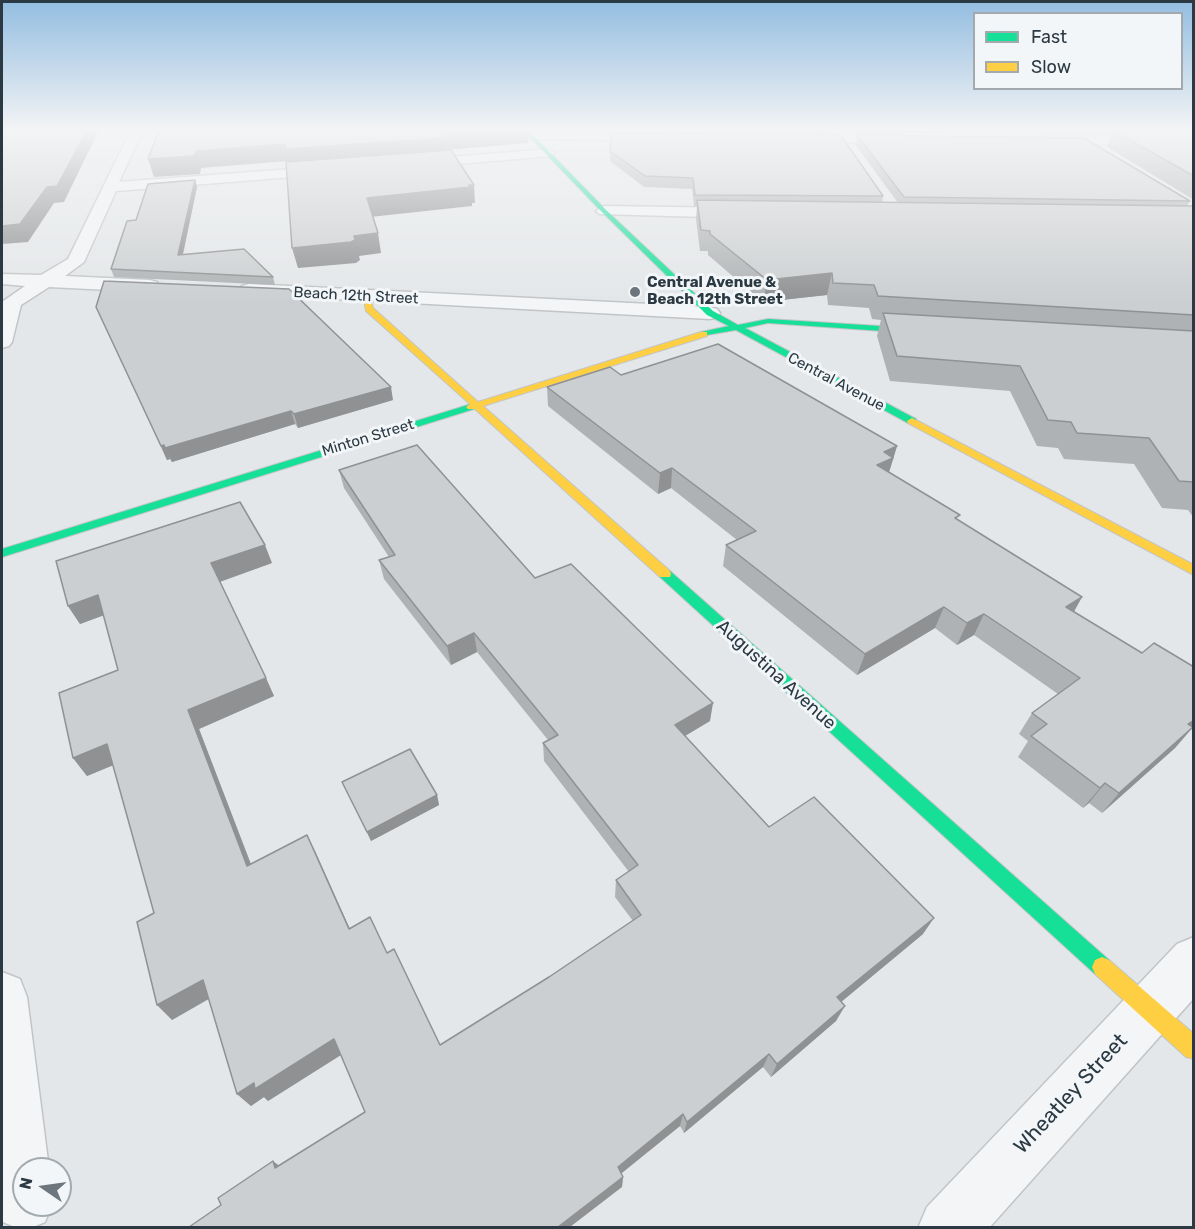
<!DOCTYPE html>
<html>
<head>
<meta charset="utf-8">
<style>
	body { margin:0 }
	#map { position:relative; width:1195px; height:1229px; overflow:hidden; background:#e4e7e9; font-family:Rubik,sans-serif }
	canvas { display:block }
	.frame { position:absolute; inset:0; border:3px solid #2b3942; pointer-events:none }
	.legend { position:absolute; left:973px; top:12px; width:210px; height:78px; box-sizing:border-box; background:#f3f6f8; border:2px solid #a3aaaf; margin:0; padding:8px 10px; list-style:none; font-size:18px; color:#2b3942 }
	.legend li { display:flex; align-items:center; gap:12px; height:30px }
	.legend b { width:30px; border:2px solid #a3aaaf }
	.north { position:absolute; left:12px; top:1157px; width:60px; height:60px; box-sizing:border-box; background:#f3f6f8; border:2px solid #a3aaaf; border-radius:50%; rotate:283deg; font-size:16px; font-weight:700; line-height:24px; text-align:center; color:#2b3942 }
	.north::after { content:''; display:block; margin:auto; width:21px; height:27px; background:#6c767c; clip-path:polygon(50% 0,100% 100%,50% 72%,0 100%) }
</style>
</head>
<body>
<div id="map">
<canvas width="1195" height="1229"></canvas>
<div class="frame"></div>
<ul class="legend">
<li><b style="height:8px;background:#16e098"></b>Fast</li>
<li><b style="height:8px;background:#ffcf43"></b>Slow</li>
</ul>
<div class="north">N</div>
</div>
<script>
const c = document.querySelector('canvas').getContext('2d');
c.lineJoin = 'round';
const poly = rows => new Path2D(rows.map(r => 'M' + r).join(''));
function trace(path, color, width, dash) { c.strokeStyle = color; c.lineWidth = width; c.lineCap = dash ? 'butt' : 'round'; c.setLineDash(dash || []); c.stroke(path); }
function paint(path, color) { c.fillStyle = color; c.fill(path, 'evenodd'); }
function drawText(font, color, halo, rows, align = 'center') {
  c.font = font + ' Rubik,sans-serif'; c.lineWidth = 6; c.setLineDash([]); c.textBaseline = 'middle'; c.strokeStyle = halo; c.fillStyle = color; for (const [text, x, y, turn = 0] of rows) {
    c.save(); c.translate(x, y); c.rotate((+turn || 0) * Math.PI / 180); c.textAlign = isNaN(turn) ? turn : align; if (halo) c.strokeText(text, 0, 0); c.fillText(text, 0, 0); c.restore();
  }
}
const street = poly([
	[131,130,143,130,119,182,330,166,337,170,330,174,116,191,84,262,65,276,150,280,157,282,159,286,157,290,150,292,49,287,21,305,12,342,9,346,2,348,2,302,25,286,2,284,2,274,41,275,68,259,131,130],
	[531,132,655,133,661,137,655,141,527,139,525,136,531,132],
	[799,135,901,135,907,139,901,143,795,142,793,139,799,135],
	[1042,136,1194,138,1194,146,1038,143,1038,137,1042,136],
	[548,149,554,153,552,156,412,168,405,164,412,160,548,149],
	[604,206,742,208,750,213,742,218,599,214,596,211,604,206],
	[249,284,710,307,717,309,720,313,717,317,710,319,242,294,240,290,242,286,249,284],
	[1194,937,1194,998,989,1228,918,1228,927,1207,1177,944,1194,937],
	[2,972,20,979,27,997,49,1169,24,1169,24,1205,52,1205,45,1222,31,1228,17,1228,3,1222,2,1218,2,972]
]);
const fast = poly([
	[523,130,528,130,606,210,713,311,738,325,768,319,928,329,929,331,925,334,768,323,745,328,916,419,916,423,908,423,736,330,701,336,701,332,729,326,707,315,602,212,523,130],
	[471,404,476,407,474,409,2,557,2,549,471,404],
	[665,570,670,571,1109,960,1112,967,1109,974,1102,977,1095,974,660,577,659,574,660,571,665,570]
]);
const slow = poly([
	[363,294,369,294,373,308,478,402,701,332,707,332,707,336,483,406,670,571,671,574,670,577,660,577,475,409,468,409,466,407,470,404,366,311,363,294],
	[912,418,1194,565,1194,575,908,423,907,421,912,418],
	[1102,957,1109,960,1194,1034,1194,1059,1186,1057,1095,974,1092,967,1095,960,1102,957]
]);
trace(street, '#c2c5c7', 3);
trace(fast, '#c2c5c7', 2);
trace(slow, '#c2c5c7', 2);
paint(street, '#f4f5f6');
paint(fast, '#16e098');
paint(slow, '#ffcf43');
paint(poly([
	[677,130,830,130,829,133],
	[845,130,1194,130,1194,200,1107,147,1112,135,847,133],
	[857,135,1190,201,1187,206,1194,206,1194,518,1188,510,1162,508,1134,464,1064,459,1058,448,1037,446,1010,391,890,381,877,336,881,320,872,319,869,308,828,305,827,295,763,302,708,255,708,251,700,251,696,219,697,206,694,206,692,189,644,187,610,161,610,151,883,196,882,203,898,203,855,144],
	[195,180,197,187,183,255,273,277,275,285,114,277,111,269,136,220],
	[96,307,393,400,298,428,295,424,172,462,170,459,167,460],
	[621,375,897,446,889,472,958,520,1082,597,1074,612,1142,653,1194,667,1194,726,1175,748,1102,813,1089,803,1083,808,1018,757,1028,741,1019,734,1032,713,1058,694,974,635,957,645,935,628,857,675,723,566,726,545,737,540,671,488,658,494,548,406,547,387],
	[339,470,535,578,710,721,685,736,769,827,923,934,841,1002,836,1021,771,1077,763,1067,684,1133,680,1126,621,1173,623,1177,622,1187,279,1166,365,1112,341,1055,268,1101,264,1097,251,1106,237,1094,209,999,172,1020,154,913,113,765,87,776,73,758,118,670,104,615,80,624,68,606,272,563,220,582,274,696,199,729,251,864,307,835,350,929,387,953,440,1045,549,977,633,921,615,897,616,880,629,872,544,761,543,743,548,740,477,652,451,665,384,579,379,560,389,557,344,488],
	[342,782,437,795,439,805,371,841]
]), '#afb2b4');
paint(poly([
	[87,130,99,130,64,202,54,203,28,242,2,244,2,226],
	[483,130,528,130,528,143,445,150,446,155,290,167,288,161,201,168,200,174,154,177,148,159,196,151],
	[195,180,197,187,181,262,178,255],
	[474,185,475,203,472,203,472,206,370,217,367,198],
	[378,233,381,253,359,256,360,260,356,263,298,268,292,248,354,236],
	[832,273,827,295,763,302,767,280],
	[391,387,393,400,298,428,294,414],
	[291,411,295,424,172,462,165,448],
	[164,445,170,459,167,460,161,446],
	[897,446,891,466,887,478,877,465,884,452],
	[672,468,671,488,658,494,660,473],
	[265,545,272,563,219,582,211,563],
	[98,595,110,613,80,624,68,606],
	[1082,597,1070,618,1066,607],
	[944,607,935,628,857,675,865,654],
	[984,614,974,635,957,645,967,623],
	[474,633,477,652,451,665,447,646],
	[266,678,274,696,199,729,258,883,247,866,188,710],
	[713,703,710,721,673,743,675,725],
	[1194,720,1194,726,1171,745,1188,724],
	[1193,727,1175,748,1102,813,1119,793],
	[107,744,121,762,87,776,73,758],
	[1105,783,1089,803,1083,808,1100,788],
	[437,795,439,805,371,841,367,832],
	[307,835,316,853,357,945,349,929],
	[934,918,923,934,829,1012,837,997],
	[203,980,217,994,172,1020,157,1005],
	[845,1006,836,1021,771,1077,777,1064],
	[334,1039,344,1053,268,1101,264,1097,251,1106,237,1094,254,1083],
	[769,1054,763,1067,684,1133,687,1122],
	[683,1114,680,1126,617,1177,618,1167],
	[273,1161,286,1171,275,1168],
	[623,1177,622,1187,570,1227,558,1227]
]), '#8f9192');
const building = poly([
	[2,130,87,130,57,186,47,187,20,224,2,226,2,130],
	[159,130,483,130,441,133,444,138,286,149,285,144,196,151,194,156,148,159,159,130],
	[1114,131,1194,132,1194,176,1114,131],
	[612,133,840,134,883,196,695,195,693,178,645,176,610,151,612,133],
	[857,135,1084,138,1190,201,904,197,857,135],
	[451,150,474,185,469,185,470,187,367,198,378,233,354,236,355,240,351,242,292,248,286,162,451,150],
	[195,180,178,255,244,249,273,277,111,269,127,221,136,220,148,184,195,180],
	[697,200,1194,206,1194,315,878,296,874,285,833,283,832,273,767,280,710,234,710,231,701,230,697,200],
	[104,281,289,289,391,387,294,414,291,411,165,448,164,445,161,446,96,307,104,281],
	[883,313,1194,331,1194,482,1179,481,1149,438,1077,433,1071,422,1048,420,1020,366,897,356,883,313],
	[718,344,897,446,884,452,893,458,877,465,960,515,955,518,1082,597,1066,607,1142,653,1154,643,1194,667,1194,720,1188,724,1193,727,1119,793,1105,783,1100,788,1031,736,1047,724,1032,713,1080,678,984,614,967,623,944,607,865,654,726,545,756,531,672,468,660,473,547,387,610,367,621,375,718,344],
	[417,445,535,578,571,564,713,703,675,725,769,827,814,797,934,918,837,997,845,1006,777,1064,769,1054,687,1122,683,1114,618,1167,623,1177,558,1227,189,1227,221,1205,218,1198,273,1161,275,1168,365,1112,334,1039,255,1089,254,1083,237,1094,203,980,157,1005,137,922,154,913,107,744,73,758,59,693,118,670,98,595,68,606,56,561,240,502,265,545,211,563,266,678,188,710,247,866,307,835,349,929,370,917,387,953,394,949,440,1045,549,977,641,915,616,880,638,865,543,743,558,735,474,633,447,646,379,560,395,555,339,470,417,445],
	[410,749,437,795,367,832,342,782,410,749]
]);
paint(building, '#cccfd1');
trace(building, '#8f9192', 1.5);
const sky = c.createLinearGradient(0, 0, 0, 302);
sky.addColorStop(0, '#93bde0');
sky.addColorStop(0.43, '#f3f4f5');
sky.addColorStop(1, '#f3f4f500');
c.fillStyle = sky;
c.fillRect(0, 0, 1195, 302);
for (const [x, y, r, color] of [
	[635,292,6,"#6c767c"]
]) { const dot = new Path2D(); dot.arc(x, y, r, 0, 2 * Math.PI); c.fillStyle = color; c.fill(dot); trace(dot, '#f3f6f8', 2); }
drawText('bold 15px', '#2b3942', '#f3f6f8', [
	["Central Avenue &",647,283],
	["Beach 12th Street",647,300]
], 'left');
drawText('15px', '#2b3942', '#f3f6f8', [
	["Beach 12th Street",356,296,3],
	["Central Avenue",836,382,28],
	["Minton Street",368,438,-17]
]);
drawText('18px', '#2b3942', '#f3f6f8', [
	["Augustina Avenue",776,675,42]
]);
drawText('21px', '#2b3942', '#f3f6f8', [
	["Wheatley Street",1071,1094,-47]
]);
</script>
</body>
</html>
